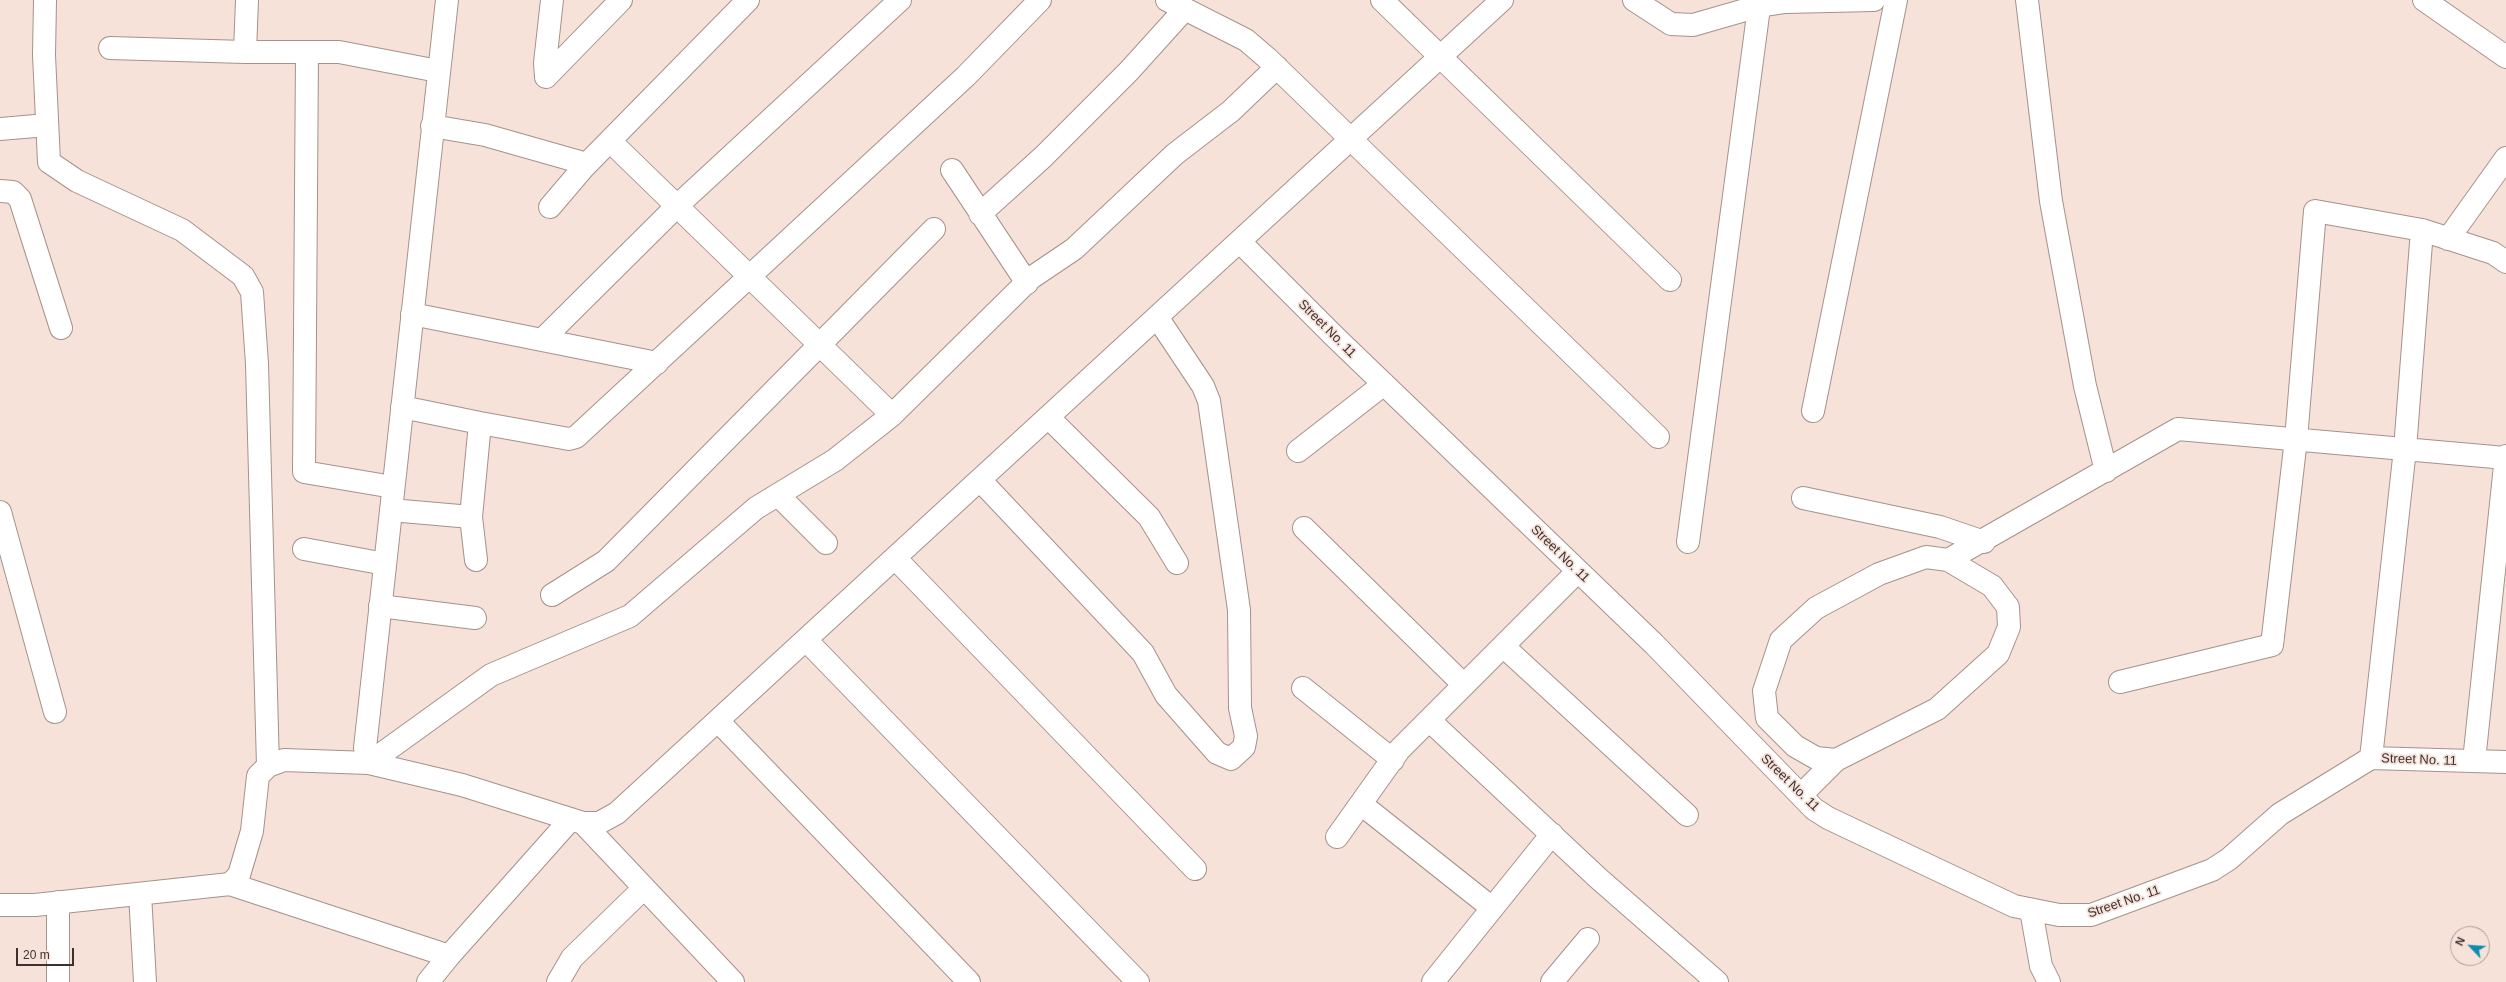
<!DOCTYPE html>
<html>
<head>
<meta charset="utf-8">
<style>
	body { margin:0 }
	#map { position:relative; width:2506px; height:982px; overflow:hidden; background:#f7e2da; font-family:Helvetica,sans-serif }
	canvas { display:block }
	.north { position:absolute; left:2450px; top:926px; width:40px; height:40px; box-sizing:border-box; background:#f7e2da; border:1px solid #ac9c96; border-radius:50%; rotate:295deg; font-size:11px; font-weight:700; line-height:16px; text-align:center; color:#3b322f }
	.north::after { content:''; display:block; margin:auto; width:14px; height:18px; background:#0d8dad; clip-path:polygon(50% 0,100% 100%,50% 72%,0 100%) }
	.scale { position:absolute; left:16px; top:948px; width:58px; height:18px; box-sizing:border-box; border:2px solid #3b322f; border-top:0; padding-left:5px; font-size:12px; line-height:14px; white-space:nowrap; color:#3b322f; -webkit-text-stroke:3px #f7e2da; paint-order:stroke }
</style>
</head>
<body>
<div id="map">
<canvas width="2506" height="982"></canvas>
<div class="north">N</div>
<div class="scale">20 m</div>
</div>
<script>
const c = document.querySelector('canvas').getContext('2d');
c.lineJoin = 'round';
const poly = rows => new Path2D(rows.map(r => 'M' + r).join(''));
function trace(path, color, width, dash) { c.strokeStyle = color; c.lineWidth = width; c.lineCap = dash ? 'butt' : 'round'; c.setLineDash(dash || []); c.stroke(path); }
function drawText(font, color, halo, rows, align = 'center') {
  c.font = font + ' Helvetica,sans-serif'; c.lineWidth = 3.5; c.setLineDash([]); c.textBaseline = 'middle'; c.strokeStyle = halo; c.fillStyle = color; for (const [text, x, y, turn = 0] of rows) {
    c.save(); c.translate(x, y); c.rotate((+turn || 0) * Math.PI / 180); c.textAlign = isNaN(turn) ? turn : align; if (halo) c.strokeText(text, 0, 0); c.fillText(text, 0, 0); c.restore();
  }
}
const minor = poly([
	[45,0,44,55,49,162,77,181,182,230,243,276,252,292,257,364,268,766],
	[447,0,365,748,369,763,491,675,630,616,756,508,835,460,892,415,1031,278,1074,249,1175,154,1231,111,1277,67],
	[1167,0,1246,40,1267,58,1658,437],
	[1382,0,1670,280],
	[1634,0,1671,24,1693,25,1759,6,1785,2,1874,0],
	[2027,0,2051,201,2085,386,2106,471],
	[2424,0,2506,57],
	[110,48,245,52,339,52,438,71],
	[245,52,247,0],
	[307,52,304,472,393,487],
	[546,77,621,0],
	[546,77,545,63,552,0],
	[432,126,485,135,587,164],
	[0,129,47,125],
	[610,141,892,415],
	[952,170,1027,283],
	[0,191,13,192,20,199,61,328],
	[550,207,584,167,748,0],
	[980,214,1043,157,1129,71,1185,9],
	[2448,239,2506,158],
	[1240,242,1334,336,1654,644,1814,809,1828,818,2014,906,2059,915,2091,915,2212,870,2229,859,2280,814,2371,758,2506,762],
	[412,314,657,363],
	[542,340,678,205,900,0],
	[402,407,480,423,569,439,576,437,966,76,1040,0],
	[1813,411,1896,0],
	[1048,417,1149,517,1177,563],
	[1298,451,1384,384],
	[980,480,1143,653,1166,695,1217,753,1231,759,1244,747,1246,736,1240,708,1239,610,1209,401,1203,386,1157,317],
	[778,495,826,543],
	[1803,498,1940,527,1984,542],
	[391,510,471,517],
	[0,512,55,712],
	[1304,528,1464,685],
	[1688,542,1760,0],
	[304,549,385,564],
	[895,558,1195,869],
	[476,560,471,517,480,423],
	[1948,560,2178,429,2506,458],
	[552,595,606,561,934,229],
	[380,606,475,618],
	[806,640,1138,982],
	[1503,646,1687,815],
	[2120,682,2272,645,2296,439,2315,211,2422,230,2493,253,2506,262],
	[1303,688,1393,760],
	[1429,720,1598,878,1717,982],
	[718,721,969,982],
	[2371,758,2405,449,2422,230],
	[2474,761,2506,456],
	[1801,795,1836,760,1937,709,1998,654,2009,627,2008,607,1992,586,1948,560,1926,557,1879,574,1816,608,1781,640,1764,691,1767,718,1795,746,1816,758,1836,760],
	[1361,804,1492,908],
	[583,823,733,982],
	[1337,837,1399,750,1578,571],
	[230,884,449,956,571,819],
	[140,894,145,982],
	[0,905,35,905,230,884,239,875,252,831,258,776,268,766,284,760,369,763,462,785,583,823,599,823,617,813,1502,0],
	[2031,910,2041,966,2049,982],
	[58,982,58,902],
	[428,982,449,956],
	[558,982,572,958,643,889],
	[1433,982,1552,834],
	[1552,982,1588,939]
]);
trace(minor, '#a5928a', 24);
trace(minor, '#fff', 22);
drawText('13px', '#3b322f', '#f7e2da', [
	["Street No. 11",1327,329,45],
	["Street No. 11",1560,554,44],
	["Street No. 11",2419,760,2],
	["Street No. 11",1790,783,44],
	["Street No. 11",2124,902,-19]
]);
</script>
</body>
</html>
